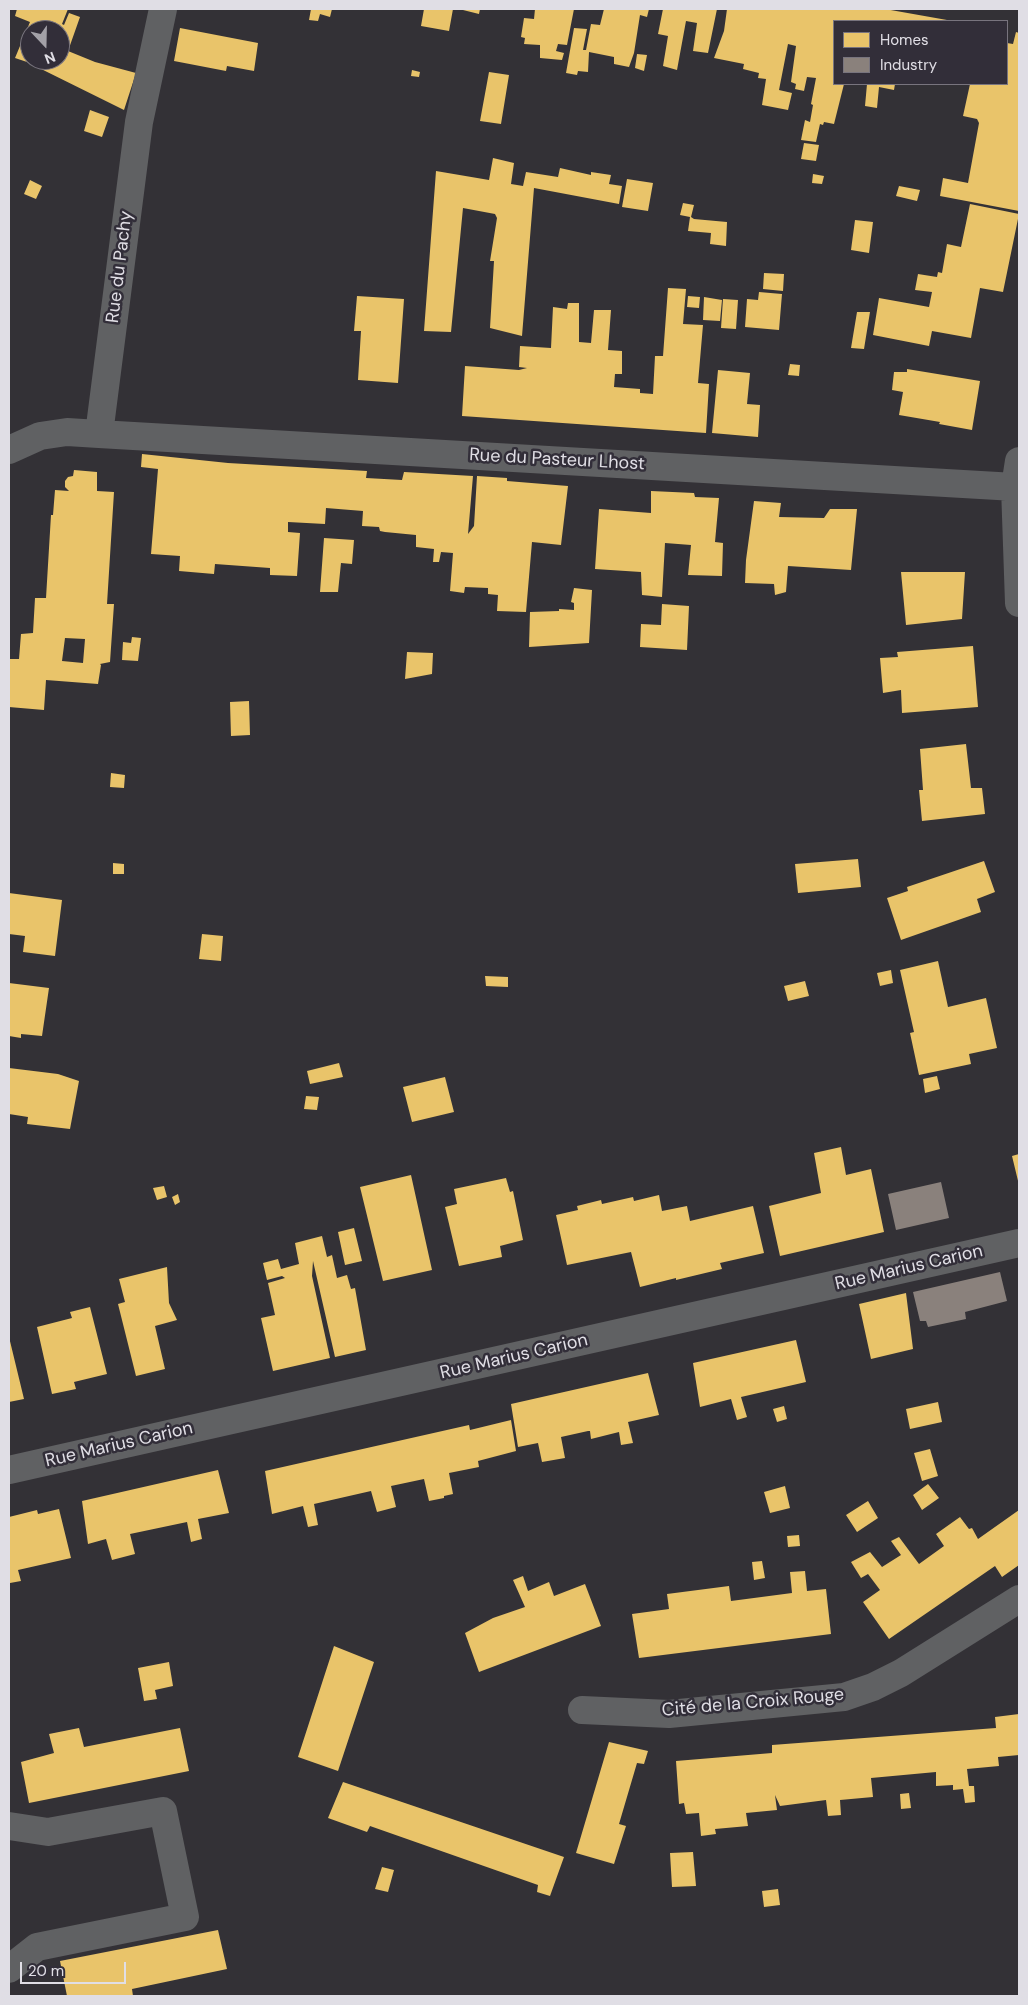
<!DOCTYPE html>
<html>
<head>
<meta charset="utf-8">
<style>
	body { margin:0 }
	#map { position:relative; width:1028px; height:2005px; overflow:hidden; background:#333136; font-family:"DM Sans",sans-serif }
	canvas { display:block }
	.frame { position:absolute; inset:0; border:10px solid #e0dee5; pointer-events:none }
	.legend { position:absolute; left:833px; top:20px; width:175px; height:65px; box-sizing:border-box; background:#322e39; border:1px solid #78747e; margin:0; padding:6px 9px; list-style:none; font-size:15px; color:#e0dee5 }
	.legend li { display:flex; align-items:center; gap:10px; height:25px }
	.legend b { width:25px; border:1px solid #78747e }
	.north { position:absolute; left:20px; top:20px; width:50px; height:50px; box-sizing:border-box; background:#322e39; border:1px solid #78747e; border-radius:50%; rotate:159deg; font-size:14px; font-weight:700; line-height:20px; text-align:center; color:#e0dee5 }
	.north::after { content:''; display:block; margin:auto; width:18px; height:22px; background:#a3a1a8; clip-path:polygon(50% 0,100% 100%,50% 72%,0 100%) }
	.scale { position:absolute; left:20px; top:1962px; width:106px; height:22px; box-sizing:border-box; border:2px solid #e0dee5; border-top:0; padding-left:6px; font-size:15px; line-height:18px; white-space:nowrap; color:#e0dee5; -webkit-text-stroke:4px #322e39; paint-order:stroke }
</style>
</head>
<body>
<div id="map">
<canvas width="1028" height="2005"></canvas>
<div class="frame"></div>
<ul class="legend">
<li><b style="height:14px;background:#e9c46a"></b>Homes</li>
<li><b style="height:14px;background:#8a817c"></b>Industry</li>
</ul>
<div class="north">N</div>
<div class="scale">20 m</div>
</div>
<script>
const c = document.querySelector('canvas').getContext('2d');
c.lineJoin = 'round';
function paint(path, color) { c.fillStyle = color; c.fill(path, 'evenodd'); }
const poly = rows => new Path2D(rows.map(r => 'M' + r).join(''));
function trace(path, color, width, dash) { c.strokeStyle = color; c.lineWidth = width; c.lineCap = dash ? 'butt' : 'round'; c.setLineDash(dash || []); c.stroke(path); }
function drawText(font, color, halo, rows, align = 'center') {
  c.font = font + ' "DM Sans",sans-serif'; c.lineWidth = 5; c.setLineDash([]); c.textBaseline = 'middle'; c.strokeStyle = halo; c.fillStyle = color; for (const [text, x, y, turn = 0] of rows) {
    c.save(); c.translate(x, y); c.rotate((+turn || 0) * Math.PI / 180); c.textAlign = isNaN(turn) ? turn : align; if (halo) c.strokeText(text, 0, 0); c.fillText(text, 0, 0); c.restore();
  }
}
paint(poly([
	[17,9,68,9,62,24,64,25,69,13,80,17,68,51,95,62,136,73,124,110,27,62,15,58,30,22,15,16],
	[30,30,60,30,60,60,30,60],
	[311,9,332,9,330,17,320,14,318,21,309,20],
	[424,9,453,9,449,31,421,26],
	[459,9,480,9,479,14],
	[535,9,574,9,567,45,558,44,556,51,564,53,562,60,540,58,540,45,524,44,525,38,521,37,524,18,534,19],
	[604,9,649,9,647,17,640,15,634,53,629,67,614,64,614,57,589,52,588,72,578,71,577,75,566,73,574,28,587,29,583,50,586,50,591,24,600,25],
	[663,9,717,9,708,53,693,51,697,23,686,21,677,70,663,66,668,36,658,34],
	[727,9,885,9,947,20,834,21,834,84,844,84,834,124,824,122,823,125,820,124,816,142,801,140,805,120,810,122,813,105,811,104,816,78,807,77,804,91,795,89,796,84,791,82,796,46,788,44,779,90,792,93,788,110,762,105,766,79,758,78,759,73,743,69,744,64,714,58,724,31],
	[180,28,258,43,254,71,227,66,226,71,174,61],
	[1016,32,1019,33,1019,211,940,196,943,178,968,183,979,123,977,119,963,116,970,84,1007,84,1007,43,1013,44],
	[637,54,647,55,644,71,635,68],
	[412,70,420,72,419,77,411,76],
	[489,72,509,75,501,124,480,121],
	[867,84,895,84,894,90,879,87,877,108,865,106],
	[90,110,109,117,102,137,84,131],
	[804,143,819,145,816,161,801,159],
	[493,158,514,163,511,184,523,186,526,172,558,177,560,168,591,175,591,172,611,175,609,184,622,186,619,204,534,188,522,336,490,328,494,261,490,261,497,218,495,214,463,208,451,332,424,331,436,171,489,180],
	[813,174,824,176,822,184,812,183],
	[627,179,653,183,648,211,622,207],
	[30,180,42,186,36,199,24,194],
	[899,186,920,190,917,201,896,196],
	[683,203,694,205,691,217,694,219,727,222,726,246,710,244,711,233,688,231,690,217,680,215],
	[970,204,1019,214,1003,292,980,288,971,338,932,331,929,346,873,335,879,298,929,307,932,292,915,290,918,274,937,277,938,272,942,273,947,244,961,247],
	[855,220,873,222,869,253,851,250],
	[764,273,784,274,783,291,763,289],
	[668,288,686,289,683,324,703,325,698,383,709,384,706,433,462,416,465,366,519,370,527,368,519,367,520,346,551,348,553,307,567,309,568,303,579,303,579,342,591,343,594,310,611,310,608,350,622,351,622,374,615,374,614,387,640,389,640,393,653,394,655,356,663,356],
	[759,292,782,294,779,330,745,327,747,299,758,300],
	[357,296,404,299,398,383,358,380,361,331,354,331],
	[688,296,700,297,699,308,687,307],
	[704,297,722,300,720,321,703,320],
	[723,299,738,300,736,329,721,328],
	[857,312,870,312,864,349,851,348],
	[790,364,800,365,799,376,788,375],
	[907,369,980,381,972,430,939,424,940,422,899,415,903,392,892,390,894,372,907,372],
	[718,370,750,373,747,404,760,405,758,437,712,433],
	[142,454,228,463,367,471,366,478,402,480,404,472,473,476,468,534,474,526,477,476,507,478,507,481,568,486,561,545,532,542,526,612,497,611,498,595,488,594,488,588,465,587,464,593,450,591,453,553,441,552,439,562,433,562,434,549,416,547,416,535,385,532,380,531,379,527,362,526,363,511,326,508,325,524,288,522,288,532,300,533,297,576,270,575,270,568,215,564,214,574,179,571,180,556,151,554,158,469,141,467],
	[74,470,97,472,97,491,114,492,107,604,114,604,110,662,100,664,101,665,98,684,46,680,44,710,9,707,9,659,19,659,21,634,33,633,35,598,46,598,51,515,53,515,55,490,69,491,65,487,65,481,68,477,73,476],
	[65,638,85,639,83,663,62,661],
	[651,491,694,493,695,497,719,498,715,542,723,543,722,576,688,575,691,545,665,543,662,597,642,595,641,572,595,569,599,509,651,513],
	[754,501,781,503,779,517,824,518,830,509,857,509,851,570,788,566,786,592,775,595,774,584,745,583,746,560],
	[324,538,354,540,352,564,341,563,338,592,320,592],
	[901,572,965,572,962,619,906,625],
	[574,588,592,590,589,643,529,647,530,612,559,611,559,609,574,610,574,603,571,602],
	[662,604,689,606,687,650,640,647,641,624,661,625],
	[132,637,141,638,138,661,122,660,123,642,131,643],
	[973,646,978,707,902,713,901,690,883,693,880,658,898,657,897,652],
	[407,652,433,653,432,674,405,679],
	[249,701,250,735,231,736,230,702],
	[966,744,971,788,982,788,985,814,922,821,919,790,923,790,920,749],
	[111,773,125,775,124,788,110,787],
	[858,859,861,887,798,893,795,864],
	[984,861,995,892,977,899,981,912,901,940,887,898,908,891,907,887],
	[113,863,124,864,124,874,113,874],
	[9,893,62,900,55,956,23,952,25,936,9,934],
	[202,934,223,936,221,961,199,959],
	[938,961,948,1007,986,998,997,1048,969,1054,971,1064,919,1075,910,1033,914,1032,900,970],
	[891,970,893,983,880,986,877,973],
	[485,976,508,977,508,987,486,986],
	[805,981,809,996,788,1001,784,986],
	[9,983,49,988,42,1036,21,1034,21,1038,9,1036],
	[339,1063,343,1077,310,1084,307,1071],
	[9,1068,58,1074,79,1081,70,1129,27,1124,28,1117,9,1114],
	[937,1076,940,1089,925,1093,923,1079],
	[445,1077,454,1112,412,1122,403,1087],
	[306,1096,319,1097,317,1110,304,1109],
	[841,1147,846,1175,871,1169,884,1232,780,1256,769,1206,821,1193,814,1153],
	[1019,1154,1019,1185,1012,1156],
	[411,1175,432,1270,383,1281,360,1187],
	[506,1178,510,1192,513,1191,523,1240,500,1246,502,1257,459,1266,445,1207,457,1204,454,1189],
	[164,1186,167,1197,157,1200,153,1188],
	[178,1194,180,1202,175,1205,172,1197],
	[659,1195,662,1211,687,1206,690,1221,753,1206,764,1253,720,1263,722,1269,676,1280,676,1278,640,1287,631,1252,567,1265,556,1215,578,1210,577,1206,601,1200,602,1204,633,1197,634,1201],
	[354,1228,362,1261,345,1265,338,1232],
	[322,1236,327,1257,332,1255,337,1278,347,1275,351,1289,355,1288,366,1350,335,1357,313,1261,312,1276,330,1358,273,1371,261,1318,275,1315,268,1283,285,1278,282,1276,267,1280,263,1263,278,1259,281,1269,299,1264,295,1243],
	[167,1267,169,1303,177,1320,155,1326,165,1369,136,1376,118,1304,125,1302,119,1279],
	[906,1293,913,1349,871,1359,859,1304],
	[90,1307,107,1374,74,1382,76,1389,52,1394,37,1327,72,1318,70,1312],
	[9,1337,24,1399,9,1402],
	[796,1340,806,1382,741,1397,747,1417,737,1420,731,1399,700,1407,693,1363],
	[648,1373,659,1415,628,1422,633,1443,621,1445,619,1432,591,1439,590,1431,588,1431,561,1437,565,1458,542,1462,538,1443,518,1447,511,1404],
	[938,1402,942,1422,910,1429,906,1409],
	[784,1406,787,1419,777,1422,773,1409],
	[511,1420,516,1451,478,1461,479,1467,449,1473,453,1494,444,1496,444,1498,429,1501,424,1479,391,1486,396,1507,377,1512,371,1491,314,1504,318,1525,308,1527,303,1506,272,1514,265,1471,469,1425,470,1430],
	[930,1449,938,1476,922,1481,914,1453],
	[218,1470,229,1513,198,1519,202,1539,191,1542,187,1522,130,1534,135,1554,112,1560,106,1539,88,1544,82,1501],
	[928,1484,939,1498,922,1510,913,1495],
	[785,1486,790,1508,770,1513,764,1492],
	[868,1501,878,1518,857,1532,846,1515],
	[59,1509,71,1558,18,1570,21,1581,10,1583,9,1517,37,1510,38,1514],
	[1019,1510,1019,1565,1002,1577,995,1566,889,1639,863,1602,880,1590,868,1574,861,1578,851,1562,870,1552,882,1567,901,1555,891,1541,899,1537,919,1564,944,1546,936,1534,960,1517,969,1529,972,1528,978,1539],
	[799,1535,800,1546,788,1547,787,1536],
	[762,1561,765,1578,754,1580,752,1562],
	[805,1571,807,1591,826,1589,831,1634,639,1658,632,1614,669,1609,667,1594,729,1586,731,1601,792,1593,790,1572],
	[523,1576,528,1591,549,1582,554,1596,585,1584,601,1626,479,1672,465,1633,493,1618,525,1607,513,1580],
	[334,1646,374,1662,338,1771,298,1757],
	[169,1662,173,1686,155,1690,157,1699,144,1701,138,1668],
	[1019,1714,1019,1755,998,1757,999,1766,967,1769,969,1786,974,1786,975,1802,965,1803,963,1789,953,1790,953,1785,936,1786,936,1772,871,1778,873,1797,840,1800,841,1815,828,1816,826,1800,780,1806,775,1795,777,1810,746,1813,748,1826,715,1829,716,1834,701,1836,699,1813,686,1814,684,1803,679,1804,676,1761,772,1753,772,1745,996,1728,995,1717],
	[79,1728,84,1747,180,1728,189,1771,29,1803,21,1762,54,1753,49,1734],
	[609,1742,648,1751,644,1764,637,1763,619,1824,626,1826,614,1864,576,1853],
	[343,1782,564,1857,550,1896,537,1892,538,1885,370,1826,367,1832,328,1818],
	[909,1793,911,1808,901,1809,900,1794],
	[693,1852,696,1886,672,1887,670,1853],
	[382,1867,394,1870,388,1892,375,1889],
	[778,1889,780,1905,764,1907,762,1891],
	[218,1930,227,1969,132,1989,133,1996,67,1996,60,1961]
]), '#e9c46a');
paint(poly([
	[941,1182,949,1218,896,1230,888,1194],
	[1000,1272,1007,1301,965,1312,966,1319,928,1327,926,1321,920,1321,913,1292]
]), '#8a817c');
trace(poly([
	[99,434,1015,487],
	[9,450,40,436,67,432,99,434,139,122,163,9],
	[1019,461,1015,487,1019,603],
	[9,1470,1019,1243],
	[582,1710,669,1714,844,1697,873,1687,901,1673,1019,1599],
	[9,1826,48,1832,163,1811,185,1917,37,1947,9,1969]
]), '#606163', 28);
drawText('18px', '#e0dee5', '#322e39', [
	["Rue du Pachy",120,267,-83],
	["Rue du Pasteur Lhost",557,460,3],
	["Rue Marius Carion",909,1268,-13],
	["Rue Marius Carion",514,1357,-13],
	["Rue Marius Carion",119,1445,-13],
	["Cité de la Croix Rouge",753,1703,-5]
]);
</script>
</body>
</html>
